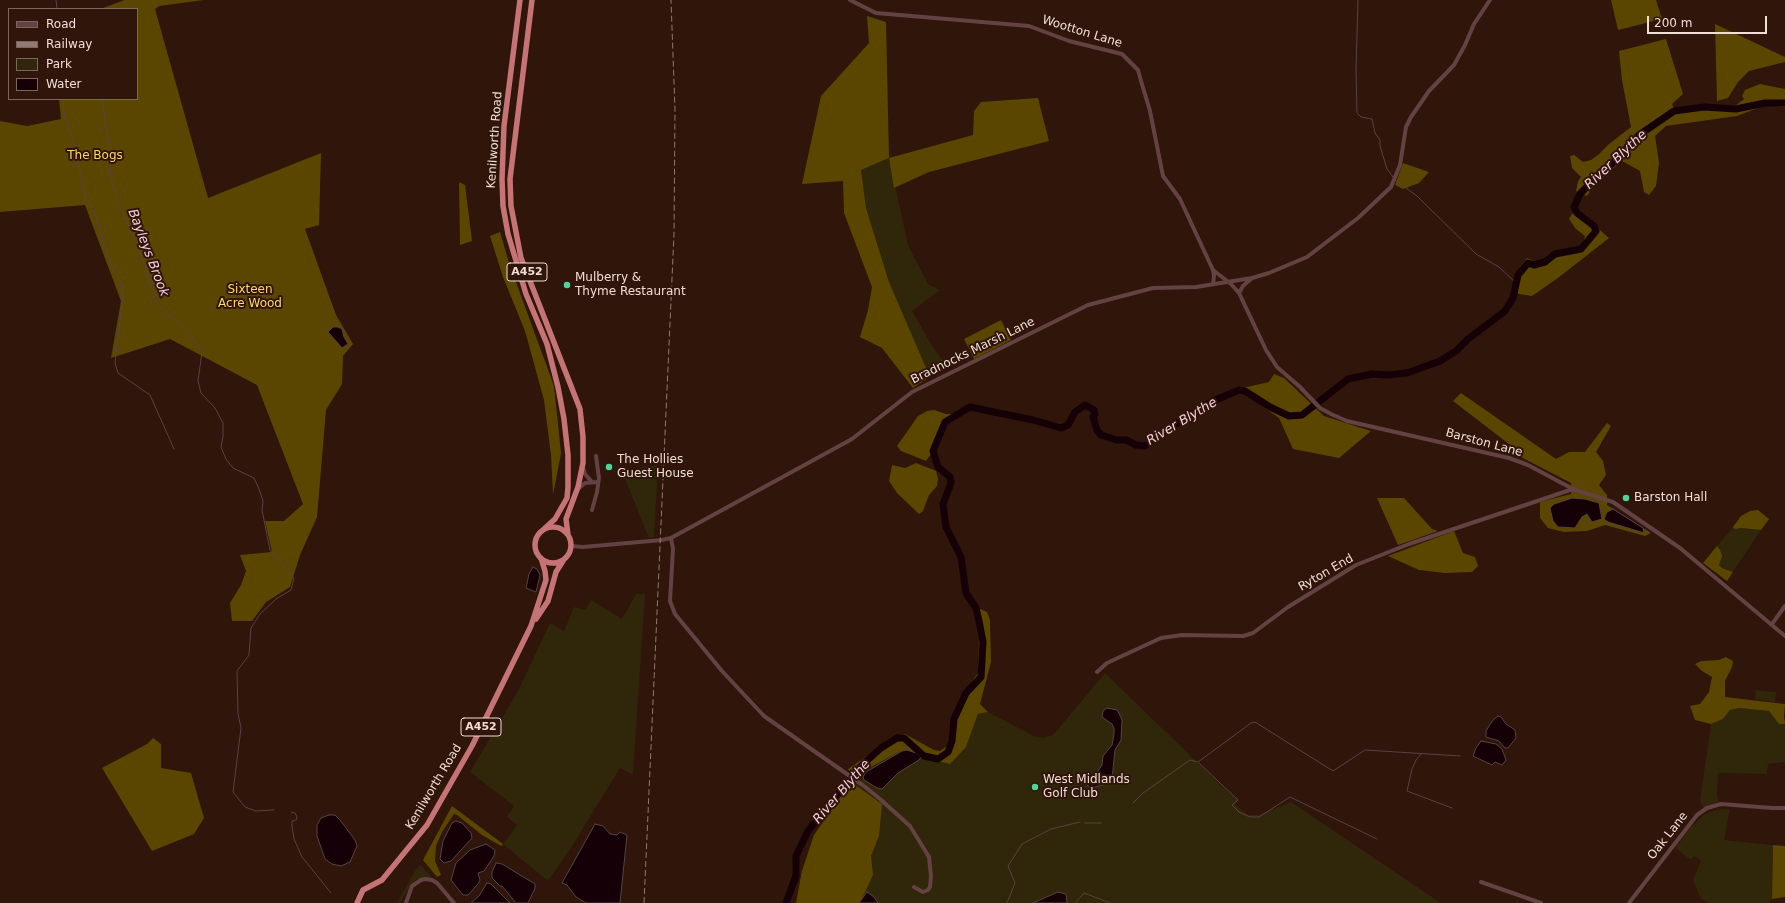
<!DOCTYPE html>
<html>
<head>
<meta charset="utf-8">
<style>
	body { margin:0 }
	#map { position:relative; width:1785px; height:903px; overflow:hidden; background:#2f150a; font-family:"DejaVu Sans",sans-serif }
	canvas { display:block }
	.legend { position:absolute; left:8px; top:8px; width:130px; height:92px; box-sizing:border-box; background:#2f150a; border:1px solid #7c655c; margin:0; padding:5px 7px; list-style:none; font-size:12px; color:#f0ddd6 }
	.legend li { display:flex; align-items:center; gap:8px; height:20px }
	.legend b { width:20px; border:1px solid #7c655c }
	.scale { position:absolute; left:1647px; top:16px; width:120px; height:18px; box-sizing:border-box; border:2px solid #f0ddd6; border-top:0; padding-left:5px; font-size:12px; line-height:14px; white-space:nowrap; color:#f0ddd6; -webkit-text-stroke:3px #2f150a; paint-order:stroke }
</style>
</head>
<body>
<div id="map">
<canvas width="1785" height="903"></canvas>
<ul class="legend">
<li><b style="height:5px;background:#644243"></b>Road</li>
<li><b style="height:5px;background:#917b72"></b>Railway</li>
<li><b style="height:11px;background:#302609"></b>Park</li>
<li><b style="height:11px;background:#160008"></b>Water</li>
</ul>
<div class="scale">200 m</div>
</div>
<script>
const c = document.querySelector('canvas').getContext('2d');
c.lineJoin = 'round';
function paint(path, color) { c.fillStyle = color; c.fill(path, 'evenodd'); }
const poly = rows => new Path2D(rows.map(r => 'M' + r).join(''));
function trace(path, color, width, dash) { c.strokeStyle = color; c.lineWidth = width; c.lineCap = dash ? 'butt' : 'round'; c.setLineDash(dash || []); c.stroke(path); }
function drawText(font, color, halo, rows, align = 'center') {
  c.font = font + ' "DejaVu Sans",sans-serif'; c.lineWidth = 4; c.setLineDash([]); c.textBaseline = 'middle'; c.strokeStyle = halo; c.fillStyle = color; for (const [text, x, y, turn = 0] of rows) {
    c.save(); c.translate(x, y); c.rotate((+turn || 0) * Math.PI / 180); c.textAlign = isNaN(turn) ? turn : align; if (halo) c.strokeText(text, 0, 0); c.fillText(text, 0, 0); c.restore();
  }
}
paint(poly([
	[889,158,908,245,928,284,940,290,912,311,934,349,949,368,930,377,889,282,866,208,861,170],
	[658,465,654,537,649,538,625,479,626,470],
	[1733,527,1735,529,1741,528,1761,530,1733,572,1722,568,1719,565,1720,550,1717,546],
	[636,594,645,594,633,775,620,768,571,848,548,881,503,844,517,825,507,817,514,806,470,772,518,691,550,623,564,631,574,607,585,610,591,600,622,619],
	[1105,673,1228,792,1239,799,1235,805,1249,815,1259,815,1291,802,1441,903,796,903,802,871,814,835,854,776,902,751,916,753,921,757,966,747,978,714,988,712,1034,736,1043,738,1053,735],
	[1756,690,1776,692,1775,702,1755,699],
	[1739,708,1770,711,1779,724,1785,724,1785,762,1768,764,1767,774,1718,773,1717,796,1719,802,1703,808,1700,800,1711,724,1723,719,1730,710],
	[1730,809,1724,840,1773,845,1772,899,1769,903,1710,903,1701,899,1693,880,1701,861,1694,856,1691,860,1675,848,1691,827,1705,814,1716,810],
	[420,865,432,877,417,879,411,885,400,903,397,903,415,871]
]), '#302609');
paint(poly([
	[125,0,204,0,159,6,155,9,208,198,321,153,319,225,305,229,336,315,353,344,343,356,342,384,326,410,317,517,300,555,290,587,266,602,252,621,232,621,230,603,241,585,246,571,240,555,272,552,265,521,284,521,303,504,257,385,170,339,111,358,121,301,85,205,0,212,0,121,27,126,61,119,59,99,137,99,137,9,100,9],
	[1611,0,1656,0,1662,19,1618,30],
	[867,16,886,22,889,158,973,135,974,111,981,102,1038,98,1049,141,929,172,894,188,889,158,861,170,866,208,889,282,930,377,913,388,882,348,860,337,868,310,872,287,844,213,843,181,802,184,821,96,869,43],
	[1715,24,1785,57,1785,62,1749,71,1738,82,1728,98,1717,101],
	[1666,39,1683,94,1672,104,1676,113,1735,106,1744,99,1742,96,1745,90,1760,84,1785,89,1785,107,1766,105,1737,116,1666,126,1655,136,1659,163,1656,186,1649,195,1644,192,1640,171,1622,161,1594,185,1587,196,1576,191,1578,181,1581,177,1572,168,1570,156,1574,155,1583,162,1591,160,1599,154,1609,144,1631,127,1622,80,1619,51],
	[1403,163,1429,172,1419,183,1403,189,1395,185],
	[459,182,465,185,472,241,460,245],
	[1578,211,1609,238,1558,278,1532,296,1519,294,1512,287,1520,267,1527,258,1542,265,1551,261,1555,254,1581,249,1585,236,1576,229,1569,219,1572,214],
	[500,232,509,263,554,386,561,453,553,495,551,455,544,400,525,331,503,277,490,236],
	[1001,320,1011,340,974,359,964,339],
	[1274,374,1284,378,1324,416,1371,431,1339,458,1293,449,1279,418,1238,389,1269,382],
	[1461,393,1556,459,1569,452,1585,452,1607,423,1611,426,1596,452,1603,461,1606,475,1599,485,1607,495,1607,505,1651,533,1645,536,1605,525,1587,531,1564,532,1548,528,1540,518,1540,502,1571,494,1571,483,1515,454,1518,451,1453,401],
	[934,410,946,414,955,414,944,422,933,451,926,461,901,451,897,446,918,416,927,411],
	[916,463,936,471,938,479,937,486,929,495,923,511,919,514,897,493,889,481,892,465,905,468],
	[1377,498,1404,498,1432,529,1438,531,1398,545],
	[1758,510,1769,519,1761,530,1741,528,1735,529,1733,527,1741,516,1750,511],
	[1454,531,1463,553,1475,557,1478,566,1472,572,1445,573,1419,570,1388,556],
	[1717,546,1720,550,1722,556,1719,565,1722,568,1733,572,1727,581,1703,563],
	[974,608,978,608,987,612,990,620,991,662,980,704,988,712,978,714,966,747,950,764,921,757,916,753,901,751,854,776,848,769,898,735,905,734,934,750,940,751,947,746,950,736,950,727,962,695,978,673,979,639],
	[1726,657,1733,661,1732,667,1725,681,1725,697,1785,704,1784,716,1785,724,1779,724,1769,711,1739,708,1730,710,1723,719,1711,724,1695,720,1690,706,1700,704,1709,692,1712,677,1702,671,1695,664,1701,661,1719,660],
	[153,738,161,744,161,768,191,773,204,818,194,834,152,851,102,768,147,744],
	[851,782,882,804,879,836,871,856,873,875,860,903,796,903,802,871,814,835],
	[452,806,503,844,501,846,482,835,457,815,454,814,442,832,436,846,435,861,441,875,437,877,423,860],
	[1773,845,1785,846,1785,897,1772,899]
]), '#5b4600');
const water = poly([
	[333,327,338,327,342,329,344,337,348,344,342,348,328,332,333,327],
	[1572,498,1585,499,1599,503,1602,519,1592,522,1587,514,1582,517,1575,528,1558,527,1553,521,1550,508,1554,504,1572,498],
	[1613,509,1643,528,1644,533,1608,522,1604,519,1607,512,1613,509],
	[533,567,537,569,540,575,536,592,526,588,529,574,533,567],
	[1107,708,1117,710,1120,715,1122,720,1121,740,1115,750,1112,779,1106,784,1091,788,1087,785,1088,780,1098,771,1102,765,1103,756,1112,745,1114,734,1114,728,1112,724,1102,717,1103,711,1107,708],
	[1498,716,1501,717,1506,724,1515,730,1516,738,1508,748,1505,748,1499,741,1486,737,1486,731,1489,726,1493,720,1498,716],
	[1481,741,1496,744,1502,749,1506,760,1502,765,1495,762,1492,765,1473,756,1476,748,1481,741],
	[907,750,916,753,921,757,919,760,898,773,882,789,877,788,864,780,863,777,866,772,902,751,907,750],
	[329,815,335,815,340,820,355,840,357,846,350,862,341,866,332,864,325,859,317,836,317,825,321,818,329,815],
	[456,821,462,823,471,833,472,838,451,861,444,863,440,859,443,841,452,823,456,821],
	[595,824,603,826,610,834,617,835,620,832,627,835,620,903,586,903,576,897,567,885,562,883,595,824],
	[486,844,495,850,494,856,484,871,478,873,480,880,478,884,468,895,463,895,451,880,456,863,470,850,486,844],
	[496,863,502,864,535,884,535,888,528,903,516,903,502,886,500,886,492,878,492,872,496,863],
	[487,883,491,884,510,903,471,903,479,896,487,883],
	[867,892,874,897,878,903,859,903,867,892],
	[1058,892,1066,894,1067,903,1033,903,1058,892]
]);
paint(water, '#160008');
trace(water, '#574246', 1);
trace(poly([
	[56,0,57,9],
	[1358,0,1356,69,1357,113,1361,117,1372,119,1375,133,1380,140,1380,146,1387,169,1393,177],
	[63,99,64,113,76,150,83,189,86,198,94,210,109,259,120,282,123,295,115,363,118,373,150,395,174,449],
	[102,99,111,156,110,174,118,202,139,249,156,303,175,320,194,340,202,352,198,381,201,393,215,408,223,423,223,437,221,447,226,459,233,468,254,478,259,489,263,501,262,510,270,550,294,578,291,590,276,599,260,614,251,628,249,655,237,671,238,714,241,728,233,792,245,807,256,811,274,810],
	[1395,180,1417,196,1476,254,1499,267,1516,283],
	[1422,753,1416,760,1412,769,1407,791,1452,808],
	[1199,763,1238,800,1232,805,1239,812,1250,817,1259,817,1290,797,1377,839],
	[1133,803,1143,793,1190,760,1198,762,1251,723,1255,722,1333,771,1365,750,1460,756],
	[291,812,295,813,297,817,296,820,292,821,292,826,294,839,302,857,331,893],
	[1085,823,1101,823],
	[1007,903,1015,883,1008,866,1022,844,1051,829,1080,822],
	[1075,903,1084,893,1110,903]
]), '#574246', 1);
trace(poly([
	[786,903,796,876,796,856,808,831,861,766,881,748,897,738,904,738,924,756,938,759,948,752,952,741,954,719,966,693,981,677,983,642,979,621,976,608,966,593,961,557,946,527,943,504,951,483,950,477,938,467,933,451,945,422,970,407,1033,420,1061,428,1068,425,1075,412,1085,405,1094,410,1095,414,1093,417,1097,430,1101,435,1117,440,1126,440,1136,445,1145,446,1176,424,1213,401,1239,390,1245,391,1270,407,1289,416,1302,415,1348,379,1372,374,1388,375,1407,373,1440,361,1456,351,1468,339,1505,311,1513,298,1518,275,1528,263,1534,265,1545,262,1555,254,1581,249,1596,231,1594,226,1577,213,1574,207,1580,194,1596,177,1612,164,1639,135,1674,111,1704,107,1736,109,1765,103,1785,103]
]), '#160008', 7);
trace(poly([
	[850,0,876,13,1029,26,1069,41,1122,54,1138,70,1141,81,1150,111,1163,176,1180,199,1213,270,1231,284,1239,293,1266,350,1277,367,1300,387,1320,408,1331,414,1347,421,1509,458,1528,465,1573,489,1613,502,1680,548,1785,636],
	[1213,270,1214,276,1213,284],
	[1239,293,1243,286,1252,278],
	[583,467,585,474,592,482],
	[578,489,585,483,598,482],
	[592,510,597,492,599,478,596,456],
	[671,538,673,549,670,601,675,614,722,671,764,716,864,786,880,799,910,826,929,857,931,876,930,887,928,890,923,892,914,887],
	[571,546,583,547,662,540,671,538,852,439,912,392,1088,305,1153,288,1196,287,1252,278,1269,273,1307,257,1358,218,1391,187,1400,165,1406,127,1411,117,1429,91,1454,65,1465,45,1474,24,1490,0],
	[1772,624,1785,606],
	[1097,672,1107,663,1161,638,1182,635,1243,636,1253,633,1288,607,1356,565,1409,544,1573,489],
	[1481,882,1541,903],
	[406,903,412,886,421,880,425,879,432,880,437,883,454,903],
	[1629,903,1697,815,1707,808,1721,804,1772,808,1785,808]
]), '#644243', 4);
trace(poly([
	[520,0,504,126,502,179,503,206,508,234,526,294,547,344,558,387,564,419,568,455,568,487,567,498,555,519,544,529],
	[532,0,510,179,511,206,521,258,580,409,583,437,583,463,578,487,566,519,568,535],
	'535 545a18 18 0 1 1 36 0a18 18 0 1 1-36 0Z',
	[536,619,548,601,556,572,563,561],
	[357,903,363,890,382,880,427,825,472,746,531,626,546,580,545,571,541,558]
]), '#c67376', 5.5);
trace(poly([
	[644,903,674,234,675,110,671,0]
]), '#917b72', 1, [6, 3]);
for (const [x, y, r, color] of [
	[567,285,4,"#50d398"],
	[609,467,4,"#50d398"],
	[1626,498,4,"#50d398"],
	[1035,787,4,"#50d398"]
]) { const dot = new Path2D(); dot.arc(x, y, r, 0, 2 * Math.PI); c.fillStyle = color; c.fill(dot); trace(dot, '#2f150a', 1.5); }
for (const [x, y, w] of [
	[527,272,40],
	[481,727,40]
]) { const box = new Path2D(); box.roundRect(x - w / 2, y - 9, w, 18, 3); c.fillStyle = '#2f150a'; c.fill(box); trace(box, '#f0ddd6', 1); }
drawText('bold 11px', '#f0ddd6', null, [
	["A452",527,272],
	["A452",481,727]
]);
drawText('12px', '#f0ddd6', '#2f150a', [
	["Wootton Lane",1082,32,17],
	["Kenilworth Road",495,140,-86],
	["Bradnocks Marsh Lane",973,351,-26],
	["Barston Lane",1484,443,15],
	["Ryton End",1326,573,-30],
	["Kenilworth Road",434,787,-59],
	["Oak Lane",1668,836,-52]
]);
drawText('12px', '#fed668', '#2f150a', [
	["The Bogs",95,156],
	["Sixteen",250,290],
	["Acre Wood",250,304]
]);
drawText('12px', '#f0ddd6', '#2f150a', [
	["Mulberry &",575,278],
	["Thyme Restaurant",575,292],
	["The Hollies",617,460],
	["Guest House",617,474],
	["Barston Hall",1634,498],
	["West Midlands",1043,780],
	["Golf Club",1043,794]
], 'left');
drawText('italic 13px', '#f8ccdc', '#2f150a', [
	["River Blythe",1616,160,-43],
	["Bayleys Brook",148,253,69],
	["River Blythe",1182,422,-31],
	["River Blythe",842,792,-49]
]);
</script>
</body>
</html>
